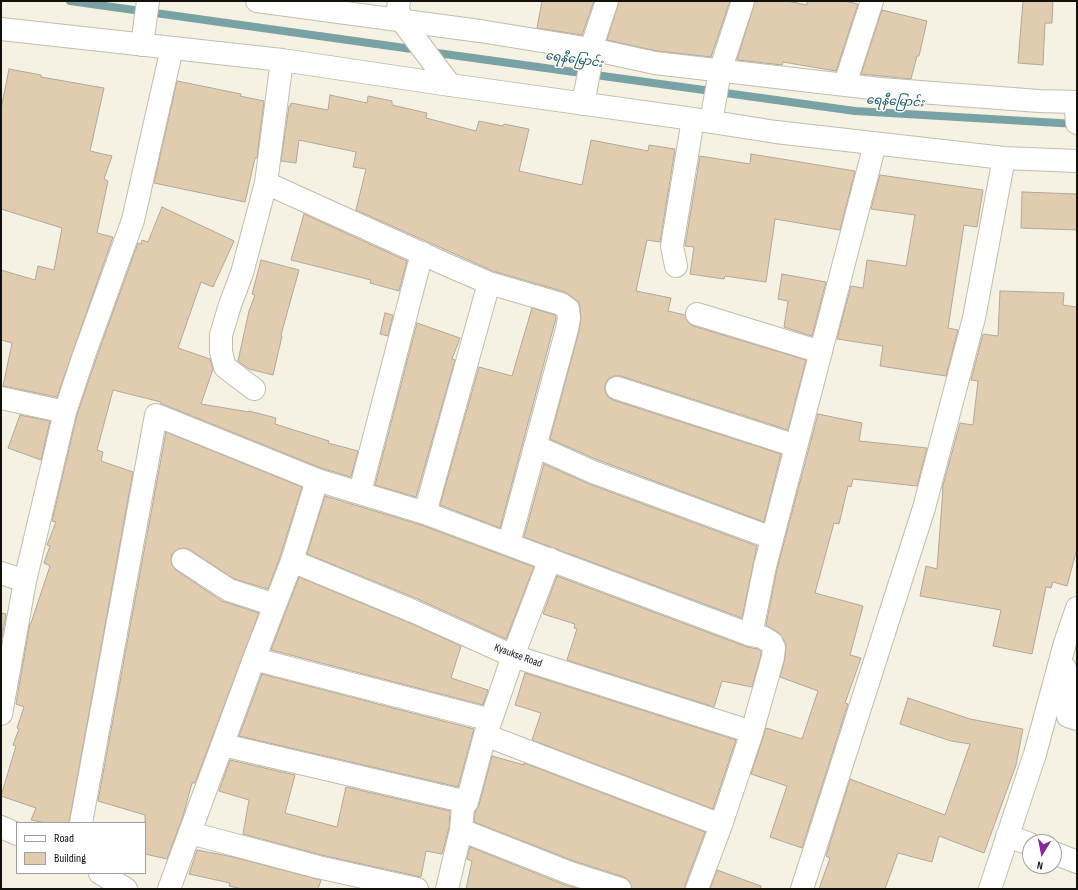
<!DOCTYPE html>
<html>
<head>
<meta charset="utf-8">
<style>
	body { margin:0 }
	#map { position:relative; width:1078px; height:890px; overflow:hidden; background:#f6f2e3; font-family:"Sofia Sans Condensed",sans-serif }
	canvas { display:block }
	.frame { position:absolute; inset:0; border:2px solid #12110c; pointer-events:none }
	.legend { position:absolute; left:16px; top:822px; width:130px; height:52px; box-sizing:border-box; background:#fff; border:1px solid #a0a09e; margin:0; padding:5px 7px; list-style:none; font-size:12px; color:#12110c }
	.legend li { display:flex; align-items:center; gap:8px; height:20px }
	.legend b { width:20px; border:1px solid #a0a09e }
	.north { position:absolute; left:1022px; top:834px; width:40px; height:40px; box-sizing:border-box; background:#fff; border:1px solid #a0a09e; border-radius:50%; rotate:190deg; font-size:11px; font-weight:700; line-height:16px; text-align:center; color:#12110c }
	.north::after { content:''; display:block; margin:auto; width:14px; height:18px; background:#842b98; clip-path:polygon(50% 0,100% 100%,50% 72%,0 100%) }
</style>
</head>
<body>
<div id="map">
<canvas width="1078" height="890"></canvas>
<div class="frame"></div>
<ul class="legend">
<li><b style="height:5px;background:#fff"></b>Road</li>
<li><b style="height:11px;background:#e1ccb0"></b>Building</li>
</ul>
<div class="north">N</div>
</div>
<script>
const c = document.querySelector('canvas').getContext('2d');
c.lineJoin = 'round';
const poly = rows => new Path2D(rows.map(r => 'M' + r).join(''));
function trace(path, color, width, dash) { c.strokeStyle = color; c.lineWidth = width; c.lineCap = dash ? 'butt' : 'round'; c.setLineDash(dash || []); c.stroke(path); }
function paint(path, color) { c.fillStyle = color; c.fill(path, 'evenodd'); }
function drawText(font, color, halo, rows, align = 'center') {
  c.font = font + ' "Sofia Sans Condensed","Noto Sans Myanmar",sans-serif'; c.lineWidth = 3; c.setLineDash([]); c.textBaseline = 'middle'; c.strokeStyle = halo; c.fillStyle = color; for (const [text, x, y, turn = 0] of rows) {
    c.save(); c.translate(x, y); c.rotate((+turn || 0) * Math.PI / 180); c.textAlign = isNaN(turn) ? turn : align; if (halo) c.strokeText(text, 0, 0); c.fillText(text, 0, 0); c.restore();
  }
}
trace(poly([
	[70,1,419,50],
	[430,52,855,111,1076,124]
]), '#79a2a6', 8);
const building = poly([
	[542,1,594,1,582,35,537,28,542,1],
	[619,1,730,1,711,57,657,51,607,40,619,1],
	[755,1,787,1,807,5,807,1,844,1,858,4,836,71,783,62,782,65,737,60,755,1],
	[1023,1,1053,1,1052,23,1045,23,1043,65,1018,63,1023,1],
	[882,10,927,21,919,56,917,56,911,79,861,74,882,10],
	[9,69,41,75,41,77,104,88,90,151,112,156,104,179,108,181,97,233,113,237,57,397,3,386,12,343,1,340,1,270,35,280,38,266,54,270,62,228,1,209,1,109,9,69],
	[177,81,241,94,240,96,264,101,257,158,255,158,245,202,154,183,177,81],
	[330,95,367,103,368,96,392,101,392,105,427,113,426,118,476,131,479,121,503,126,504,124,529,129,519,171,582,185,591,140,648,151,649,145,675,149,660,242,647,240,636,291,671,298,668,311,685,315,688,322,693,326,806,360,788,430,621,376,614,376,608,379,605,385,605,391,608,397,613,400,781,454,764,522,598,460,550,439,579,331,581,317,579,302,565,292,493,271,356,210,366,169,353,167,356,152,299,140,296,163,281,161,289,106,290,107,291,103,328,110,330,95],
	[751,154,855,171,840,230,775,219,766,282,725,276,724,279,690,274,694,247,685,246,700,156,750,164,751,154],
	[880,175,983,190,977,227,964,225,948,328,958,330,946,376,880,366,883,346,837,339,851,286,863,288,867,260,906,266,915,215,871,209,880,175],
	[1022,192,1077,194,1077,230,1021,228,1022,192],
	[162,207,234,241,213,287,201,282,178,348,210,359,213,369,201,404,249,412,249,411,276,418,275,424,329,441,328,443,358,451,351,477,321,468,160,403,161,402,113,390,97,450,103,452,101,461,133,472,69,823,46,823,31,820,36,808,1,796,16,746,13,745,19,729,17,728,24,707,16,704,30,623,31,623,50,566,44,563,50,546,47,545,56,522,52,521,77,415,96,359,138,243,141,244,142,240,148,242,162,207],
	[304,214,407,261,399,291,370,283,371,280,291,260,304,214],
	[261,260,299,270,281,335,282,336,273,375,249,369,238,361,249,311,255,295,252,294,261,260],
	[782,274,826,282,812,336,784,327,788,301,778,299,782,274],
	[1000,291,1064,293,1063,305,1077,307,1077,549,1067,586,1053,582,1051,588,1046,587,1032,654,993,646,1001,610,920,596,926,566,937,569,943,489,942,489,960,423,973,425,978,381,971,380,983,334,998,336,1000,291],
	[532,308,555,315,556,318,500,528,440,505,479,367,512,376,532,308],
	[385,313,393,315,388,336,380,334,385,313],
	[417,323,460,338,452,359,455,360,416,497,375,485,417,323],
	[818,414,862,423,859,441,927,448,917,486,853,479,851,487,848,486,839,524,834,523,815,593,863,606,850,655,861,658,845,703,848,704,802,848,770,837,787,786,751,774,766,728,802,739,818,691,780,677,785,658,786,643,779,633,766,625,777,569,818,414],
	[20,415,50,421,41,460,8,448,20,415],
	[166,432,302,487,280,557,268,589,234,579,189,549,184,548,178,549,172,554,171,559,172,565,176,570,222,601,259,613,195,783,192,783,183,816,167,859,145,854,145,815,98,801,166,432],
	[544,464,589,484,757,546,742,618,524,537,544,464],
	[325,496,421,525,534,567,506,639,420,600,307,554,325,496],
	[557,576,747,647,758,649,761,651,761,655,752,687,722,681,714,707,567,660,577,629,574,628,575,624,543,614,557,576],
	[299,577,410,623,461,646,451,678,488,690,483,705,271,650,299,577],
	[1,613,6,614,1,644,1,613],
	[525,673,736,740,713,809,532,740,541,713,515,705,525,673],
	[262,674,474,729,458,787,239,736,262,674],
	[908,698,970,719,1023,729,1016,765,984,853,939,836,932,862,898,853,885,889,819,889,830,858,826,856,850,779,945,815,970,744,951,741,900,724,908,698],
	[492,756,524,765,524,763,705,832,685,885,685,889,632,889,629,881,624,877,574,861,474,822,475,812,479,805,492,756],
	[230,760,295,775,285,813,337,827,346,787,450,811,449,828,442,854,426,851,421,877,321,855,243,834,249,800,219,791,230,760],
	[470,847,565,885,579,889,466,889,472,861,467,859,470,847],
	[197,850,233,857,321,880,318,889,242,889,229,886,230,883,189,874,197,850],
	[717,870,761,886,761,889,710,889,717,870]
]);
paint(building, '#e1ccb0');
trace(building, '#b0a79a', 1);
const street = poly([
	[257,1,480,31,591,49,655,63,880,89,1039,101,1077,102],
	[399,1,398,9,402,21,450,85],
	[1,29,282,60,450,85,693,119,776,132,1004,158,1077,161],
	[142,45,148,1],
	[282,60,266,183,447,265,489,283,561,304,568,309,569,318,567,329,509,543],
	[845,84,872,1],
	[1075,102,1077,123],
	[583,104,592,57,591,49,607,1],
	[711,122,720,71,743,1],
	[676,266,672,246,693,119],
	[697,314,821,352],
	[617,388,796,446],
	[254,389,225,367,221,352,221,335,230,305,242,273,266,183],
	[1,398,65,412],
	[535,446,593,472,772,538],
	[360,492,422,253],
	[425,513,489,283],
	[183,560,229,590,275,605],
	[292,561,415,612,513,656,752,732],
	[1,573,25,581],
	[751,635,765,566,875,144],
	[254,659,491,720],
	[1065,668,1066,699,1068,716,1077,719],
	[1,714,25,581,65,412,84,355,133,220,172,48],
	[485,735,721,825],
	[223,745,467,802],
	[81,823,156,415,317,480],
	[1,827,17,834],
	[461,830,570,873,620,889],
	[190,833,318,867,417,889],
	[1007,836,1030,844],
	[1054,853,1077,862],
	[100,873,126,889],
	[169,889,254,659,292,561,317,480,425,513,751,635,762,637,772,643,774,648,773,657,752,732,721,825,697,889],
	[447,889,461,830,463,808,467,802,485,735,491,720,513,656,550,559],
	[802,889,924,508,974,318,1004,158],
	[990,889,1035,754,1065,643,1077,608]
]);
trace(street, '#c0bdae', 24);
trace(street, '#fff', 22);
drawText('11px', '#12110c', '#fff', [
	["Kyaukse Road",518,656,20]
]);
drawText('italic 12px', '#1d585e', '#fff', [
	["ရေနီမြောင်း",574,60,8],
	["ရေနီမြောင်း",895,102,3]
]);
</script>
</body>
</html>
